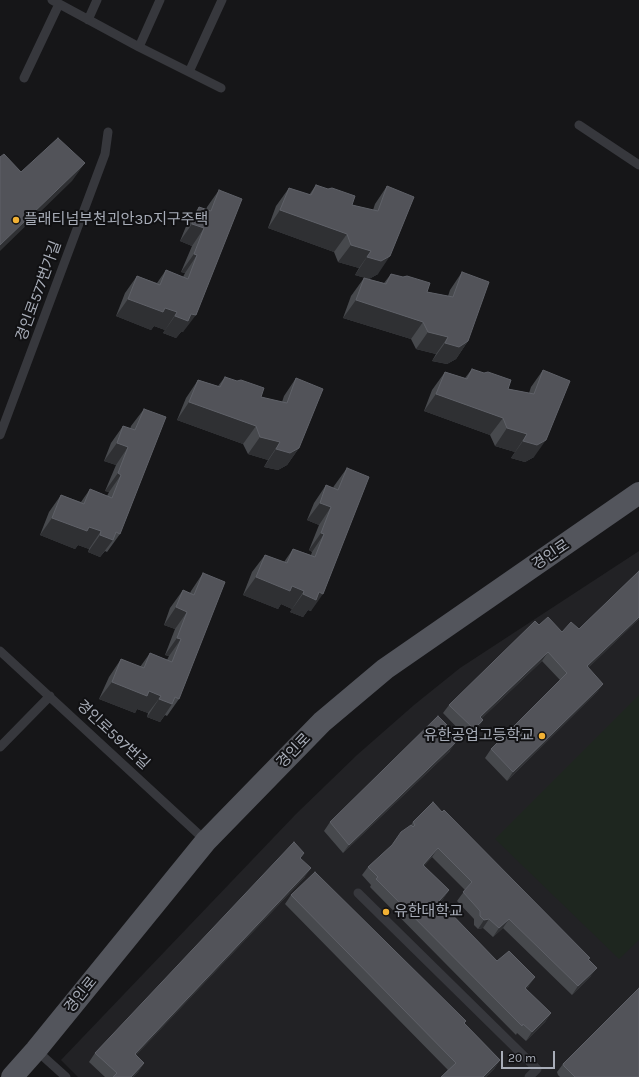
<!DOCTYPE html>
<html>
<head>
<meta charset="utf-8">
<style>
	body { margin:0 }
	#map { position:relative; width:639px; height:1077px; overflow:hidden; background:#161618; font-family:Karla,sans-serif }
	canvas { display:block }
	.scale { position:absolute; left:501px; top:1051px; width:54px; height:18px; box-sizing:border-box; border:2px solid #a8adb8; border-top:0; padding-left:5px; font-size:12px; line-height:14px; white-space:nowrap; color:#a8adb8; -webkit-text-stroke:3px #111113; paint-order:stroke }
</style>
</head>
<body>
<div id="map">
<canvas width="639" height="1077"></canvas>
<div class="scale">20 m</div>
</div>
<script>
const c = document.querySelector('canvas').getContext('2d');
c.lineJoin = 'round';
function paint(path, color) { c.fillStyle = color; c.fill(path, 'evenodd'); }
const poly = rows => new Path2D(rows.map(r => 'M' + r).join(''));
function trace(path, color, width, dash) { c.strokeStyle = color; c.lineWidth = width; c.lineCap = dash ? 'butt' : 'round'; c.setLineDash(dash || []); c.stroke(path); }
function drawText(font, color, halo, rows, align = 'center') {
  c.font = font + ' Karla,"Noto Sans KR",sans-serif'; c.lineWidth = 4; c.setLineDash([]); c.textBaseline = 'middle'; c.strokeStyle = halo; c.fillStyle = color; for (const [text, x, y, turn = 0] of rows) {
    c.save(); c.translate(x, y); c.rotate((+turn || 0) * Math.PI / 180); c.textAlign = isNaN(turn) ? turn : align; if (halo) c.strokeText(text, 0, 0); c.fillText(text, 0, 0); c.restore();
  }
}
paint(poly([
	[639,551,639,1077,78,1077,61,1060,296,814,357,755,414,705,460,668]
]), '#222225');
paint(poly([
	[639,695,639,940,619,959,495,839]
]), '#1e261f');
trace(poly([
	[52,0,139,47,221,88],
	[88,20,97,0],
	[139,47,160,0],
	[189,72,222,0],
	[24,78,59,4],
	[579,125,639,165],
	[0,435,105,154,108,132],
	[0,651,206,841],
	[0,747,50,696],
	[358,893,537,1069,529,1077],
	[36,1050,66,1077]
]), '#37383d', 9);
trace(poly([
	[12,1077,36,1050,206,841,322,722,385,669,639,493]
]), '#53555c', 22);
paint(poly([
	[316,185,352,205,373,210,375,204,387,186,378,274,369,279,355,275,359,268,338,262,334,252,268,228,276,206,289,188,309,195],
	[219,190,183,332,181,332,176,338,163,333,165,330,154,326,151,330,116,316,125,293,137,276,157,283,166,270,183,277,185,273,181,272,192,246,180,241,187,224,199,207,206,210,207,207],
	[462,272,468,341,456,359,447,364,432,361,436,354,416,349,411,339,343,318,351,296,364,278,384,283,391,274,427,292,448,296,450,290],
	[472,369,508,389,529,393,531,387,543,370,534,457,525,462,511,458,515,452,495,446,490,435,424,411,432,390,445,372,465,378],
	[225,377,261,397,282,402,284,396,296,378,299,448,287,465,278,470,264,467,268,460,248,454,243,444,177,420,186,398,198,380,218,386],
	[144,409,120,534,107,552,105,551,100,557,88,552,89,549,78,545,75,549,40,535,49,512,61,495,81,502,90,489,107,496,109,492,105,491,116,465,104,461,111,443,123,426,130,429,131,426],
	[347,468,311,611,308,610,303,617,290,612,292,609,281,604,278,609,243,595,252,572,265,555,284,562,293,549,311,555,312,552,309,550,319,525,307,520,314,503,326,485,333,488,334,486],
	[639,571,639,619,588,668,603,684,597,692,507,781,485,758,491,749,560,680,542,661,482,718,483,720,477,729,467,738,443,713,449,705,539,625,562,632,579,629],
	[203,573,179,699,167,716,165,715,160,722,147,717,148,713,137,709,135,713,99,699,109,677,121,659,140,667,150,653,167,660,169,656,165,655,175,629,164,625,170,608,183,590,190,593,191,591],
	[447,732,450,751,343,853,324,831,330,822],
	[442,812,589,960,591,976,572,995,503,928,493,937,483,928,478,929,474,925,474,919,457,901,465,890,432,857,424,866,449,890,443,899,440,902,497,961,529,986,526,989,551,1013,545,1022,526,1041,517,1033,516,1035,370,887,371,885,362,875,368,867,392,845,411,825,413,822],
	[304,853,300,858,305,877,136,1055,144,1063,138,1072,133,1077,105,1077,89,1062,95,1053],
	[291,895,464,1023,500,1060,494,1069,486,1077,441,1077,448,1070,285,904],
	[563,1064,639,1077,560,1077,558,1075,557,1072]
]), '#47494d');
paint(poly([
	[85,163,72,181,0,251,0,245],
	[280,210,347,234,334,252,268,228],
	[192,224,204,228,192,246,180,241],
	[351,245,371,251,359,268,338,262],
	[194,254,197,255,185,273,181,272],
	[390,256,378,274,369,279,355,275,367,257],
	[128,299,165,308,177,312,165,330,154,326,151,330,116,316],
	[356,300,423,322,411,339,343,318],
	[191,314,196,315,183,332,181,332,176,338,163,333,175,316],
	[428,332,448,337,436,354,416,349],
	[468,341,456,359,447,364,432,361,445,343],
	[436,394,503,418,490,435,424,411],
	[189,402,256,426,243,444,177,420],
	[507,428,527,434,515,452,495,446],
	[260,437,280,442,268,460,248,454],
	[546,440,534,457,525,462,511,458,523,441],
	[117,443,128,447,116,465,104,461],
	[299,448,287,465,278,470,264,467,276,449],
	[118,473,121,475,109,492,105,491],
	[320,503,331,507,319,525,307,520],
	[52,518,89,527,101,531,89,549,78,545,75,549,40,535],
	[321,533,324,534,312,552,309,550],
	[100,535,113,540,100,557,88,552],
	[256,577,292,586,304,591,292,609,281,604,278,609,243,595],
	[319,592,323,594,311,611,308,610,303,617,290,612,303,594],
	[176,607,187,612,175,629,164,625],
	[639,617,639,619,581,675,587,666],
	[177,638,181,639,169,656,165,655],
	[548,652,542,661,474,726,480,717],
	[112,682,149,691,161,696,148,713,137,709,135,713,99,699],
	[603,684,597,692,507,781,513,772],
	[159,699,172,704,160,722,147,717],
	[483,720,477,729,467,738,474,729],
	[456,742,450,751,343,853,349,845],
	[438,848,432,857,417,874,423,865],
	[311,868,305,877,129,1063,135,1054],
	[449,890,443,899,433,909,439,901],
	[489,919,483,928,478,929,484,920],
	[509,919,503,928,493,937,499,928],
	[597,968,591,976,572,995,578,986],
	[535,977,529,986,519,997,525,988],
	[551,1013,545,1022,526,1041,532,1032],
	[500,1060,494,1069,486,1077,483,1077],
	[144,1063,138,1072,133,1077,131,1077]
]), '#2f3033');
const building = poly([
	[58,138,85,163,0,245,0,157,4,154,21,172,58,138],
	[316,185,328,189,332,188,355,196,352,205,378,211,387,186,414,197,390,256,381,261,367,257,371,251,351,245,347,234,280,210,289,188,311,195,316,185],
	[219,190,242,199,196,315,191,314,188,321,175,316,177,312,165,308,163,312,128,299,137,276,160,285,166,270,188,279,197,255,194,254,204,228,192,224,199,207,211,211,219,190],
	[462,272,489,282,468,341,459,347,445,343,448,337,428,332,423,322,356,300,364,278,386,284,391,274,403,277,407,276,430,283,427,292,453,297,462,272],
	[472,369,484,373,488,372,511,380,508,389,534,394,543,370,570,381,546,440,537,445,523,441,527,434,507,428,503,418,436,394,445,372,467,379,472,369],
	[225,377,237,381,241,380,264,388,261,397,287,403,296,378,323,389,299,448,290,453,276,449,280,442,260,437,256,426,189,402,198,380,220,387,225,377],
	[144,409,166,417,120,534,116,532,113,540,100,535,101,531,89,527,87,531,52,518,61,495,84,504,90,489,112,498,121,475,118,473,128,447,117,443,123,426,135,430,144,409],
	[347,468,369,477,323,594,319,592,316,600,303,594,304,591,292,586,290,591,256,577,265,555,287,563,293,549,315,557,324,534,321,533,331,507,320,503,326,485,338,490,347,468],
	[639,571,639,617,587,666,603,684,513,772,491,749,567,673,548,652,480,717,483,720,474,729,449,705,535,621,539,625,548,617,562,632,571,622,579,629,639,571],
	[203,573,225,582,179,699,175,697,172,704,159,699,161,696,149,691,147,696,112,682,121,659,144,668,150,653,172,662,181,639,177,638,187,612,176,607,183,590,194,595,203,573],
	[438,716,450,728,445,731,456,742,349,845,330,822,438,716],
	[433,802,442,812,444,810,590,958,588,959,597,968,578,986,509,919,499,928,489,919,484,920,480,916,480,911,463,892,472,882,438,848,423,865,449,890,439,901,497,961,509,951,535,977,525,988,551,1013,532,1032,523,1024,522,1026,376,879,378,877,368,867,392,845,401,832,411,825,413,827,415,825,413,822,433,802],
	[294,842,304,853,300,858,311,868,135,1054,144,1063,131,1077,113,1077,117,1073,95,1053,294,842],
	[315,872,466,1021,464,1023,500,1060,483,1077,441,1077,456,1063,291,895,315,872],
	[639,988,639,1077,575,1077,564,1066,563,1064,639,988]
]);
paint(building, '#525359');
trace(building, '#5f6168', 1);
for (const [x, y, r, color] of [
	[16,220,4,"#f2b134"],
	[542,736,4,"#f2b134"],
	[386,912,4,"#f2b134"]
]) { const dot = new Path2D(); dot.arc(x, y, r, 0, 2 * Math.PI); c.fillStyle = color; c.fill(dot); trace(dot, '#111113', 1.5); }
drawText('15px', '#a8adb8', '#111113', [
	["플래티넘부천괴안3D지구주택",24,220],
	["유한공업고등학교",534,736,"right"],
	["유한대학교",394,912]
], 'left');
drawText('15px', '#a8adb8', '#111113', [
	["경인로577번가길",39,291,-70],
	["경인로",551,555,-34],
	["경인로597번길",113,735,43],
	["경인로",294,751,-46],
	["경인로",81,995,-51]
]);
</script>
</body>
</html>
